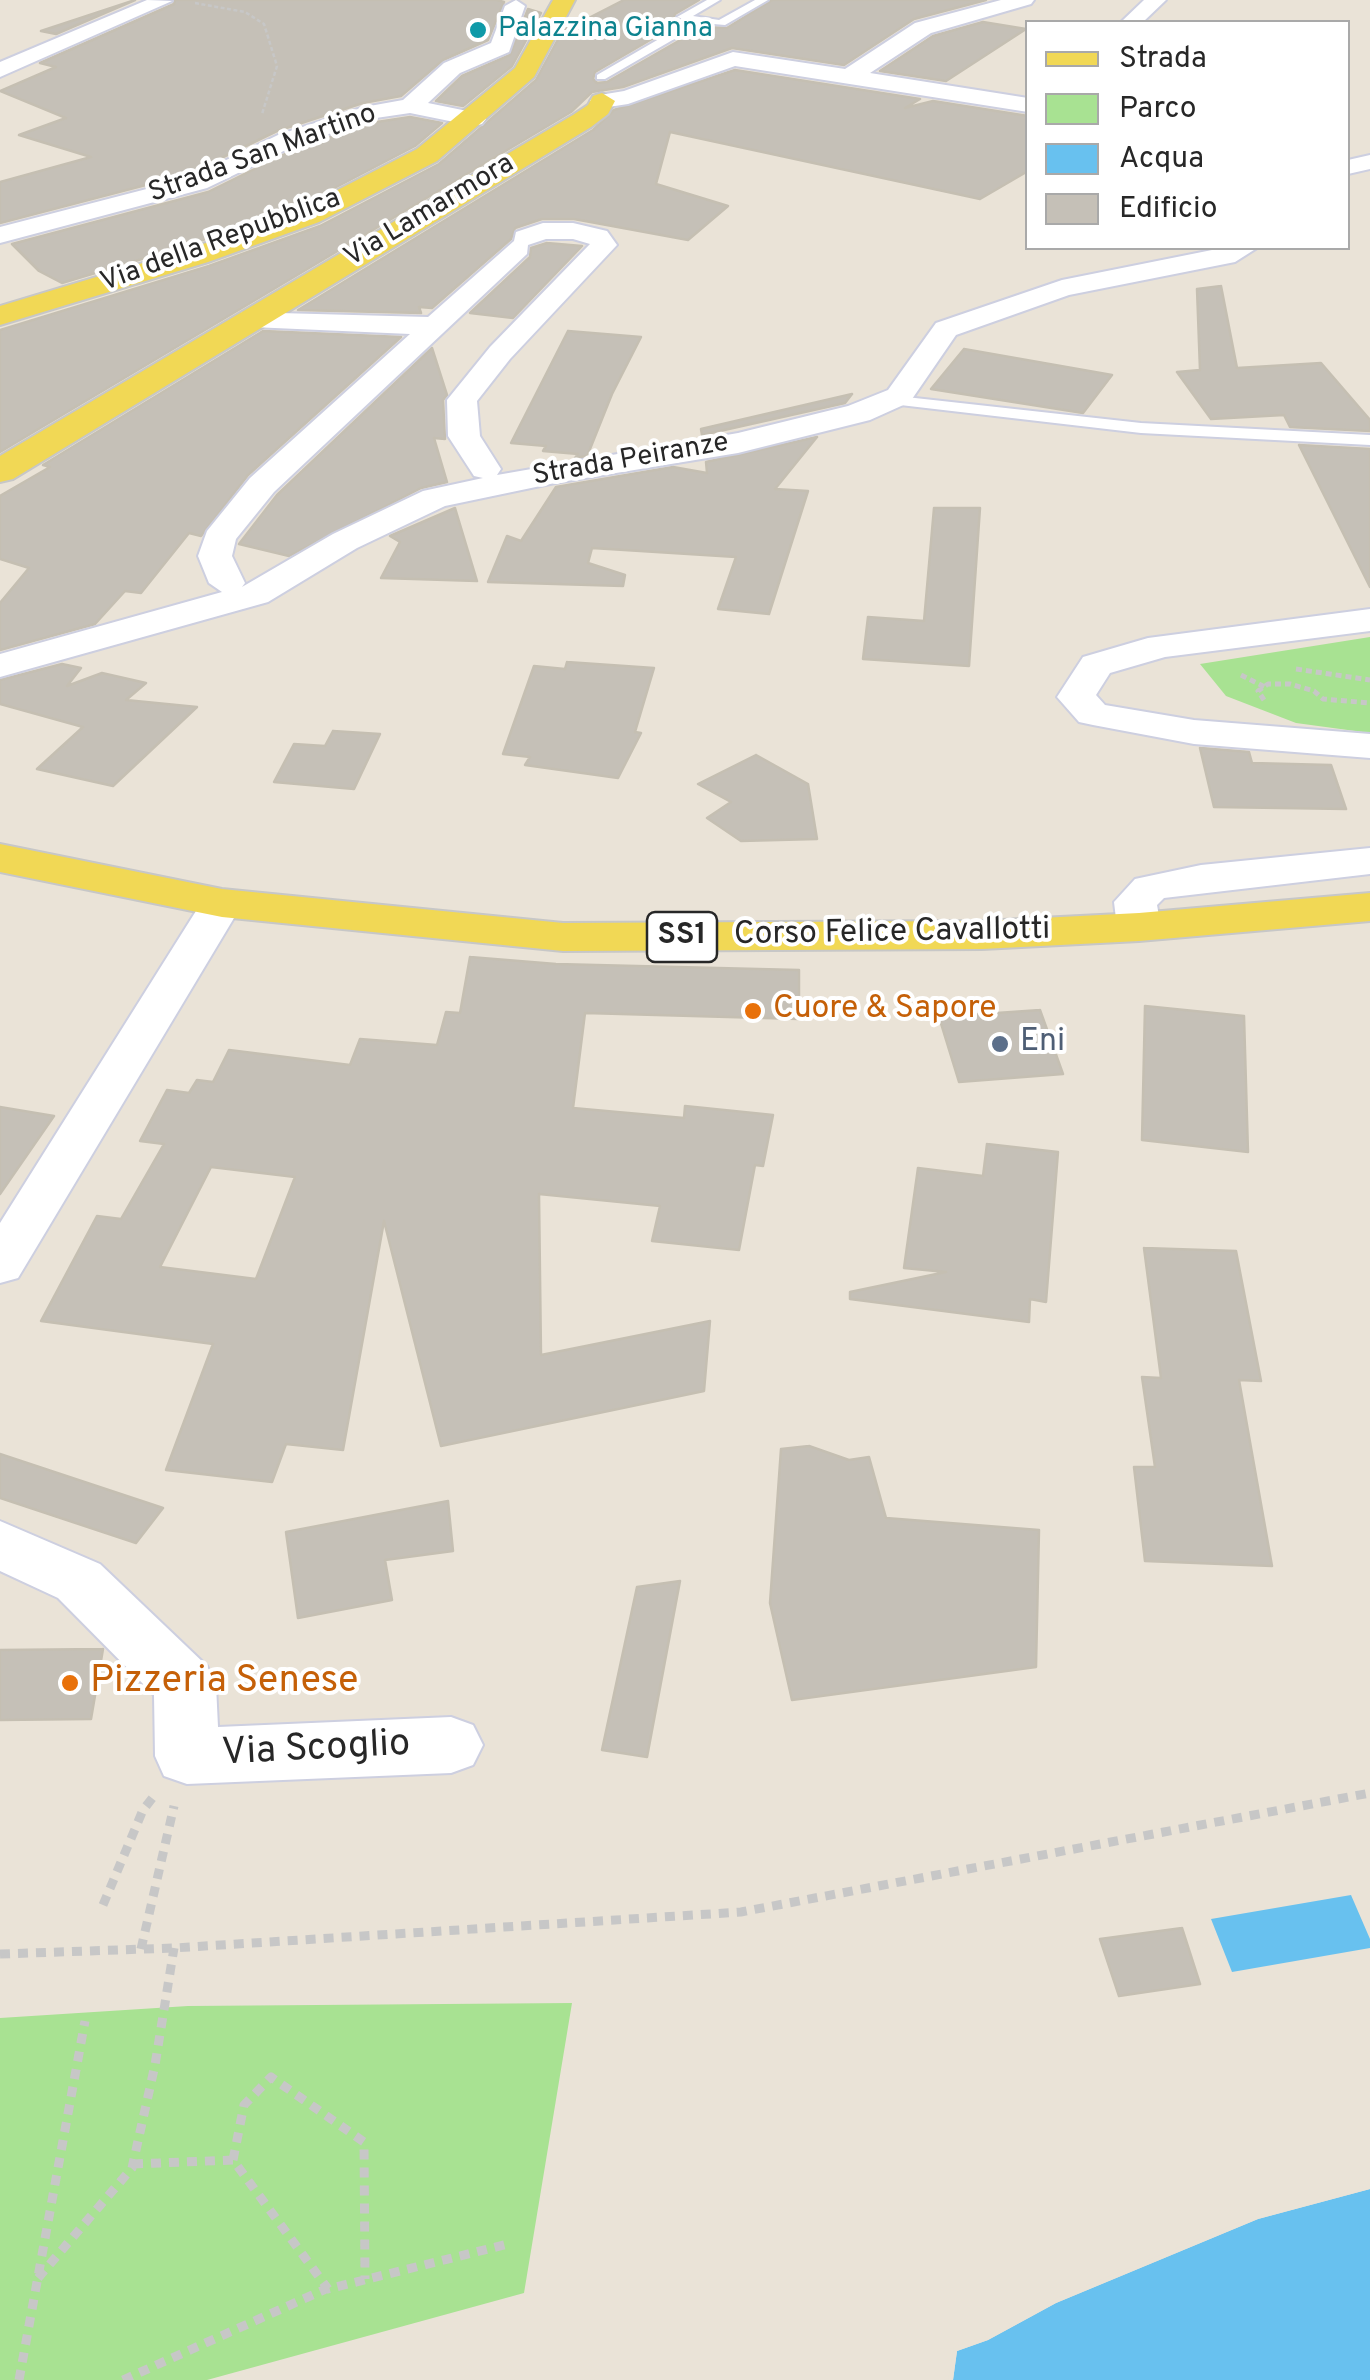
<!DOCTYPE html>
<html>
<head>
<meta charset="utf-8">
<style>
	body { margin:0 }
	#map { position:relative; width:1370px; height:2380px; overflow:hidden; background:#eae3d7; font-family:Overpass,sans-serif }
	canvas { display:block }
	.legend { position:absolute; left:1025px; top:20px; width:325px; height:230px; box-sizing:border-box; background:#fff; border:2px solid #a9a9a9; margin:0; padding:12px 18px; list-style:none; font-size:30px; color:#272727 }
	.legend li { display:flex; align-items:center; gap:20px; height:50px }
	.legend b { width:50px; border:2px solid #a9a9a9 }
</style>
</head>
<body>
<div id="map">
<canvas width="1370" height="2380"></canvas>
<ul class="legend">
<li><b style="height:12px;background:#f1d855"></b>Strada</li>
<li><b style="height:28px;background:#a8e292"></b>Parco</li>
<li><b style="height:28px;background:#68c1ef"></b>Acqua</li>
<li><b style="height:28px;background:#c5c0b7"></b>Edificio</li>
</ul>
</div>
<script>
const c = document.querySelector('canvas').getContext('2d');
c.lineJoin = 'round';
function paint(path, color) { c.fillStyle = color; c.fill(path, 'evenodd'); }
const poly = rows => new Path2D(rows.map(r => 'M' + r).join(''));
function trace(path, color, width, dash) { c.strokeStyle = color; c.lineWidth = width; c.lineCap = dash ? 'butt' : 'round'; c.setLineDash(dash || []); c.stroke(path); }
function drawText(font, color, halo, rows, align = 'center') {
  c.font = font + ' Overpass,sans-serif'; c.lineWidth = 8; c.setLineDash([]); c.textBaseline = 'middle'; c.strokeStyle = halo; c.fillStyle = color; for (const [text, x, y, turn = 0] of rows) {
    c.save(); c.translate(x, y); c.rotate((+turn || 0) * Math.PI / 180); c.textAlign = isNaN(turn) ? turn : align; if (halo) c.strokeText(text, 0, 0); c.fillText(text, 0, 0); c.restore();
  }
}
paint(poly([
	[1370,637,1370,733,1296,723,1226,696,1200,664],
	[572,2003,524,2293,207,2380,0,2380,0,2018,188,2006]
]), '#a8e292');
paint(poly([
	[1351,1895,1370,1939,1370,1948,1232,1972,1211,1919],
	[1370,2189,1370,2380,953,2380,957,2351,988,2340,1056,2303,1258,2219]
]), '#68c1ef');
paint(poly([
	[1370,2184,1370,2189,1258,2219,1056,2303,988,2340,957,2351,953,2380,948,2380,954,2347,986,2336,1054,2299,1257,2215]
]), '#eae3d7');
const building = poly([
	[135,0,56,34,41,31,135,0],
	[175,0,497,0,504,2,488,40,443,60,401,96,363,103,277,131,188,174,0,223,0,182,91,157,19,135,66,118,0,91,56,67,40,63,174,4,175,0],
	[624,0,699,0,675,14,674,19,681,22,595,72,593,79,597,83,607,82,703,27,727,28,772,0,986,0,914,19,844,65,732,48,623,87,592,92,571,112,0,452,0,330,209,266,320,226,439,164,536,80,568,21,577,24,624,0],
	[528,9,541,13,512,66,463,106,436,101,462,76,510,55,528,9],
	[983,22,1026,29,946,81,880,71,933,36,983,22],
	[735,70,920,99,905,108,933,101,1028,116,1028,171,980,199,670,132,656,184,728,206,688,240,574,219,542,219,515,228,511,239,432,308,419,307,421,313,298,310,593,130,614,110,735,70],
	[410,117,442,123,415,146,298,207,185,246,62,283,39,271,12,244,208,192,297,148,377,122,410,117],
	[547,243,582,246,513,318,470,313,530,257,531,248,547,243],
	[1221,286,1237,368,1321,363,1370,420,1370,431,1290,427,1284,415,1211,419,1177,372,1200,370,1197,289,1221,286],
	[263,331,401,337,248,475,201,536,189,533,141,593,125,591,95,624,0,650,0,603,29,568,0,559,0,496,50,467,43,465,263,331],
	[568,331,641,337,612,394,588,454,592,455,575,458,578,454,543,451,546,446,511,443,568,331],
	[432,348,447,395,443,400,445,439,434,438,447,482,421,488,289,556,239,544,277,495,432,348],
	[964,349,1112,375,1083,413,931,389,964,349],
	[852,394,845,403,702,435,701,429,852,394],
	[817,437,775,489,808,491,769,614,718,609,736,557,592,548,588,563,625,575,623,586,488,582,507,536,521,541,556,487,673,467,707,473,706,462,817,437],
	[1299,445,1370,449,1370,587,1299,445],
	[455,508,477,581,381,578,400,542,390,536,455,508],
	[934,508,980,508,969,666,863,659,868,617,924,621,934,508],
	[567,662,654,668,635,732,641,733,618,778,525,765,530,757,503,754,534,666,565,669,567,662],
	[62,664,81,668,67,686,102,673,146,683,126,700,197,707,113,786,37,769,83,727,0,704,0,680,62,664],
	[333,731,380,734,354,789,274,782,294,744,325,746,333,731],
	[1200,748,1249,752,1252,763,1331,765,1346,809,1214,807,1200,748],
	[756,755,808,784,817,839,741,841,707,818,731,802,698,784,756,755],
	[470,957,556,964,799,970,799,1019,585,1013,573,1108,684,1118,685,1106,773,1115,763,1166,755,1165,739,1250,652,1241,660,1206,539,1194,541,1355,710,1321,704,1391,441,1446,384,1221,343,1450,286,1444,272,1482,166,1470,213,1344,41,1321,97,1216,121,1219,164,1144,140,1141,167,1090,189,1093,197,1080,213,1082,229,1050,350,1065,360,1039,437,1045,446,1012,460,1013,470,957],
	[211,1167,295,1177,256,1279,160,1267,211,1167],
	[1145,1006,1244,1016,1248,1152,1142,1140,1145,1006],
	[1040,1010,1063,1074,959,1082,939,1017,1040,1010],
	[0,1107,54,1116,0,1194,0,1107],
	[987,1144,1058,1152,1046,1302,1030,1299,1029,1322,850,1299,850,1292,946,1272,904,1268,918,1168,983,1176,987,1144],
	[1144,1248,1236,1251,1261,1381,1239,1380,1272,1566,1145,1561,1134,1467,1155,1467,1142,1377,1161,1378,1144,1248],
	[809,1446,849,1460,869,1457,886,1518,1039,1530,1036,1667,792,1700,770,1603,781,1449,809,1446],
	[0,1454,163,1508,136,1543,0,1498,0,1454],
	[448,1501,453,1551,385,1560,392,1600,298,1618,286,1532,448,1501],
	[680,1581,647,1757,602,1750,637,1587,680,1581],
	[103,1649,91,1719,0,1720,0,1650,103,1649],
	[1182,1928,1200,1984,1119,1996,1100,1939,1182,1928]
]);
paint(building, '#c5c0b7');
trace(building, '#c5bfb2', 2.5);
const service = poly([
	[707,0,720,0,693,16,719,20,755,0,768,0,725,25,702,23,605,79,597,79,597,75,690,21,677,17,707,0],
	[888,395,1141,423,1370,435,1370,445,1141,433,883,403,883,397,888,395]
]);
const minor = poly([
	[147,0,172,1,0,77,0,62,147,0],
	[516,0,525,6,509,52,460,73,428,103,482,114,486,119,482,124,474,126,410,113,376,118,296,145,207,188,0,243,0,227,189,178,278,135,364,107,403,100,444,63,491,43,505,6,516,0],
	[1001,0,1034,0,1031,4,931,33,870,73,1028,98,1028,112,735,66,628,104,602,108,590,101,594,96,624,91,733,52,845,69,915,23,1001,0],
	[1144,0,1166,0,1143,22,1121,22,1144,0],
	[1370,155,1370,169,1348,174,1348,160,1370,155],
	[543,223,573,223,607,231,617,245,510,359,477,401,480,436,501,469,497,475,738,433,848,406,888,390,936,323,1062,280,1222,248,1257,248,1235,262,1069,295,956,335,910,402,870,420,738,453,555,483,445,506,357,548,268,602,0,677,0,654,222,592,209,583,198,556,207,531,250,478,410,334,252,327,242,324,238,318,242,312,428,317,514,241,516,232,543,223],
	[546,239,573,239,590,244,490,347,447,400,448,436,474,476,483,478,423,491,333,534,242,587,245,583,232,556,236,539,274,492,527,254,528,245,546,239],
	[1370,609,1370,631,1165,657,1110,673,1096,695,1105,705,1194,720,1370,734,1370,758,1194,744,1093,725,1079,722,1057,697,1083,657,1148,638,1370,609],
	[1370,848,1370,874,1164,898,1157,905,1161,927,1154,936,1139,940,1124,936,1117,927,1114,902,1135,879,1201,865,1370,848],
	[222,890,237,894,243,903,18,1278,0,1283,0,1223,201,903,207,894,222,890],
	[0,1521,100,1564,207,1666,216,1685,218,1727,451,1717,473,1725,483,1745,473,1765,451,1773,187,1784,164,1776,155,1756,154,1695,58,1598,0,1571,0,1521]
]);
const primary = poly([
	[553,0,575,0,534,77,437,161,319,222,208,262,0,325,0,306,186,250,299,210,417,149,515,68,553,0],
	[602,93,615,101,608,114,591,127,13,479,0,482,0,456,573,115,588,105,593,96,602,93],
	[0,844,222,889,563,923,982,921,1139,913,1370,893,1370,921,1139,941,982,949,563,951,222,917,0,872,0,844]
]);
trace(service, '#cdcfe0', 4);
trace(minor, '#cdcfe0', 4);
trace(primary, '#c7c7c7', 4);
trace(poly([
	[195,3,245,12,264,24,277,66,262,114]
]), '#c7c7c7', 2.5, [4, 2.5]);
trace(poly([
	[1296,669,1370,680],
	[1241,675,1265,687],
	[1264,700,1258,691,1268,684,1290,684,1314,691,1323,699,1370,703]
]), '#c7c7c7', 5, [6, 4]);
trace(poly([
	[103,1905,143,1810,154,1796],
	[141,1949,174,1806],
	[0,1954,174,1948,741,1912,1370,1793],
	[233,2160,244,2105,271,2077,364,2142,365,2279],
	[133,2164,233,2160,328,2289,508,2244],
	[38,2278,132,2168,155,2065,174,1948],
	[19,2380,85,2021],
	[123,2380,328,2288]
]), '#c7c7c7', 9, [10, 8]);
paint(service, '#fff');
paint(minor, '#fff');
paint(primary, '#f1d855');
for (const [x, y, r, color] of [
	[478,30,10,"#0f9aa8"],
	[753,1011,10,"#e8710a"],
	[1000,1044,10,"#5c6f8a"],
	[70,1683,10,"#e8710a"]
]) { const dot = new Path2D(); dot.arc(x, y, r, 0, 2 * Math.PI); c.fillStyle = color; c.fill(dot); trace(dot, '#fff', 4); }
drawText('28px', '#0d838f', '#fff', [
	["Palazzina Gianna",498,30]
], 'left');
drawText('28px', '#272727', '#fff', [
	["Strada San Martino",263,155,-20],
	["Via Lamarmora",430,212,-31],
	["Via della Repubblica",221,242,-20],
	["Strada Peiranze",631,461,-10]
]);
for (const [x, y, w] of [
	[682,937,70]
]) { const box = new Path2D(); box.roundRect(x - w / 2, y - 25, w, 50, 8); c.fillStyle = '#fff'; c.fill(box); trace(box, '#272727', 2.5); }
drawText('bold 30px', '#272727', null, [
	["SS1",682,937]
]);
drawText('32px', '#272727', '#fff', [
	["Corso Felice Cavallotti",892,934,-1]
]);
drawText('32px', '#c56008', '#fff', [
	["Cuore & Sapore",773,1011]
], 'left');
drawText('32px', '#4e5e75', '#fff', [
	["Eni",1020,1044]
], 'left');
drawText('38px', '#c56008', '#fff', [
	["Pizzeria Senese",90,1683]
], 'left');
drawText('38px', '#272727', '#fff', [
	["Via Scoglio",316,1751,-3]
]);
</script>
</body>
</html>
